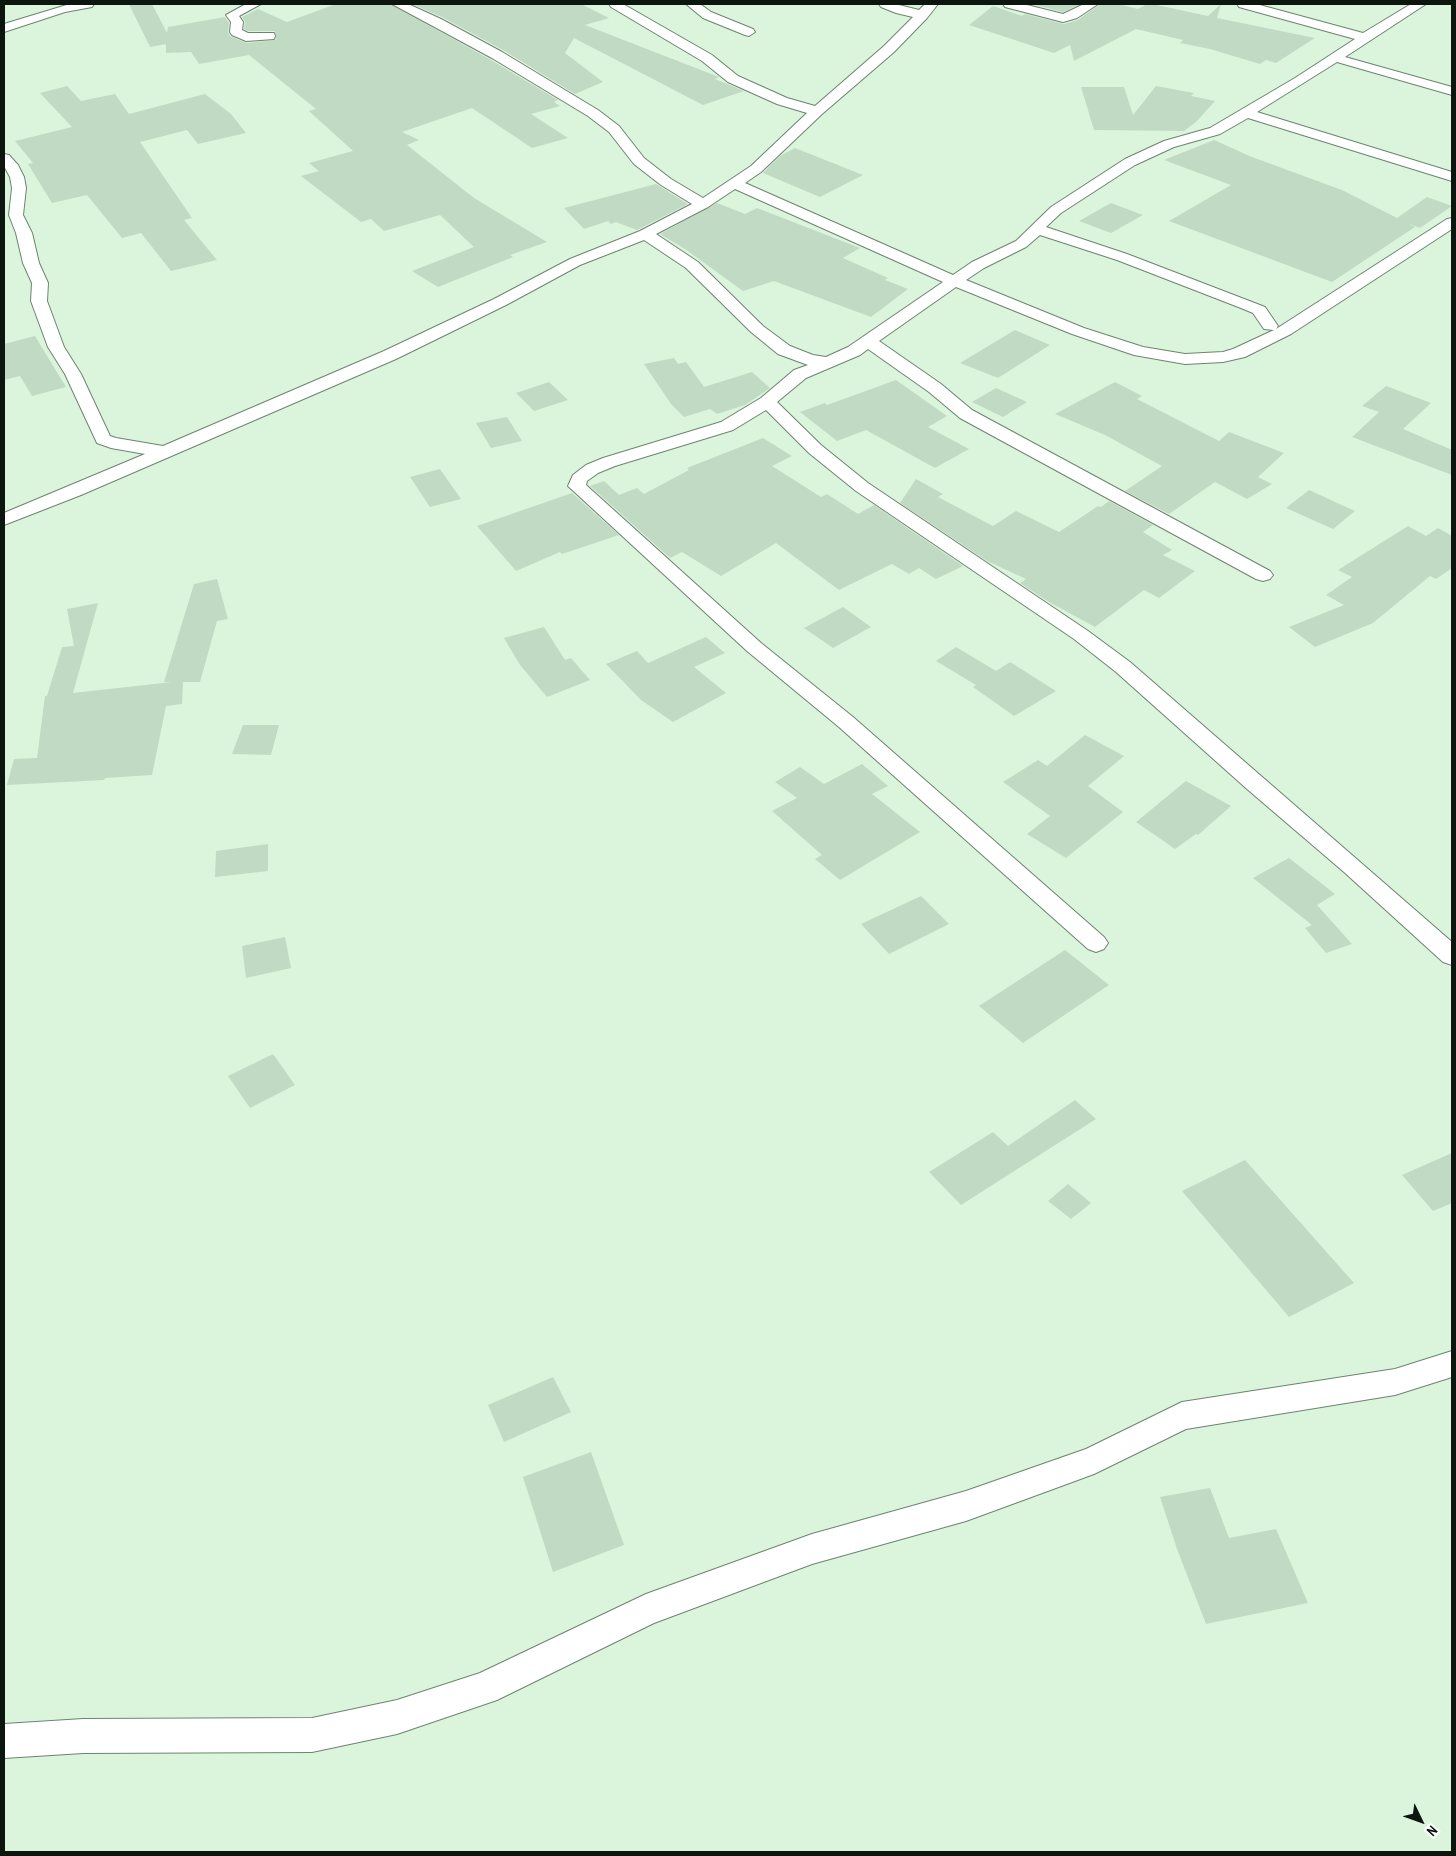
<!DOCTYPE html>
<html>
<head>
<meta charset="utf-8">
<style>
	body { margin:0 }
	#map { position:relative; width:1456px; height:1856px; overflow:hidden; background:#dbf5dd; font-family:"Archivo Narrow",sans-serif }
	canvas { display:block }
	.frame { position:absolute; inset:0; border:5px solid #0d160e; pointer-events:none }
	.north { position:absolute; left:1396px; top:1796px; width:50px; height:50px; -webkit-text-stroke:4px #fff; paint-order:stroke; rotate:132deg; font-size:14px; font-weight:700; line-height:20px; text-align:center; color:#0d160e }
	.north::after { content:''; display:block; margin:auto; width:18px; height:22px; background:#0d160e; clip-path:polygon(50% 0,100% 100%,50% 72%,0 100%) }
</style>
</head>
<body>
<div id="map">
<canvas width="1456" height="1856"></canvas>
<div class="frame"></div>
<div class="north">N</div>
</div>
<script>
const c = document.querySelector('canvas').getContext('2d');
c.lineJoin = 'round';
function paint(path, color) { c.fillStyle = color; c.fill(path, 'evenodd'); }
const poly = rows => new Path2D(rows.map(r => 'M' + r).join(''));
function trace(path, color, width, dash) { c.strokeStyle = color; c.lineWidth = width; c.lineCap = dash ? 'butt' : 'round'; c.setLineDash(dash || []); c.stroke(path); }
paint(poly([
	[129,4,152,4,167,33,168,27,225,17,229,23,228,32,230,36,246,43,276,40,275,31,248,31,244,29,245,22,242,17,258,9,287,22,336,4,390,4,491,60,558,100,554,102,560,106,531,114,568,138,532,148,472,108,402,132,419,140,407,145,474,198,547,242,510,255,513,257,438,287,412,271,474,247,440,215,384,231,371,219,361,222,301,176,319,171,309,163,353,151,309,111,316,109,249,55,199,64,191,52,166,53,166,44,150,47],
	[412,4,581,4,609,18,585,25,719,77,715,79,744,91,703,105,574,38,565,53,603,82,575,94,503,50,442,17],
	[1038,4,1080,4,1063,12,1036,5],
	[1100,4,1118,4,1138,9,1147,4,1152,4,1208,16,1221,4,1217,18,1315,38,1276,63,1266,60,1260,64,1210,49,1180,43,1183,40,1136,29,1074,61,1070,45,1054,53,969,25,993,6,1022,16,1025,14,1064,24,1078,20],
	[67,86,81,101,115,94,129,114,205,94,231,114,246,133,198,144,187,130,140,142,192,218,184,220,217,260,171,271,141,233,122,238,87,195,52,203,28,164,33,163,15,141,72,127,40,93],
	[1156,86,1194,93,1191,96,1215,101,1196,122,1184,131,1094,130,1081,87,1124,87,1133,115],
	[1214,140,1252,157,1342,190,1397,218,1427,197,1452,206,1420,228,1407,223,1415,227,1332,282,1169,221,1231,185,1164,160],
	[795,148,863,175,820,197,763,173,780,156],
	[656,184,688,204,637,230,616,222,611,224,608,221,584,229,564,208],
	[717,203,745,214,757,208,860,248,843,258,888,278,885,280,908,289,871,317,774,281,743,291,685,249,660,234],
	[1111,203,1143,215,1111,233,1079,221],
	[1015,330,1050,345,998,378,960,363],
	[35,336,66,387,32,396,20,376,4,380,4,344],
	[674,358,678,364,686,362,704,387,752,372,770,388,745,405,717,414,710,409,684,417,671,404,644,364],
	[896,380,947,416,928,427,969,449,935,468,866,430,837,441,800,412,825,403,827,405],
	[549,382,568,400,534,411,516,393],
	[1115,382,1142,396,1137,399,1219,441,1229,432,1284,453,1258,477,1272,484,1247,499,1215,482,1169,514,1125,491,1162,466,1105,435,1055,414],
	[1386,386,1431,403,1403,429,1452,450,1452,475,1352,437,1379,412,1362,406],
	[996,388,1027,402,1003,417,972,402],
	[507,417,522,441,491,448,476,423],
	[763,438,792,456,772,466,821,497,827,494,858,514,874,505,963,566,936,579,919,568,909,574,892,564,839,590,776,543,721,576,682,552,670,558,590,486,604,481,619,495,637,488,644,494,689,470,687,468],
	[440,469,461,499,430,507,410,477],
	[916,479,943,494,938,497,993,526,1016,511,1059,532,1098,506,1101,507,1109,501,1153,525,1143,532,1172,550,1163,555,1195,571,1159,598,1144,590,1095,627,1049,602,1020,583,1026,579,987,561,900,503],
	[1309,490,1355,511,1333,529,1286,508],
	[572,493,619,535,562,554,560,552,516,571,477,526],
	[1408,526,1426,536,1438,528,1452,536,1452,568,1436,579,1430,576,1373,623,1315,647,1289,627,1344,605,1326,595,1352,577,1338,570],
	[217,579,228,619,217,621,200,682,183,682,182,704,166,706,152,775,105,778,104,780,7,785,14,759,37,758,45,696,47,696,62,647,74,646,67,609,98,603,73,693,172,682,164,682,194,584],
	[843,607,871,627,833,648,804,628],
	[544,627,565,660,571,658,590,680,547,697,520,665,504,638],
	[706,637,725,653,694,667,726,693,673,722,641,700,606,664,637,651,648,663],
	[956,647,996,671,1010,662,1056,691,1014,716,973,687,976,685,936,661],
	[243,725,279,725,271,755,232,754],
	[1085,735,1124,756,1088,786,1123,812,1066,858,1027,834,1050,816,1003,782,1038,760,1047,766],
	[862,764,888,786,872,794,920,832,840,880,815,859,822,855,772,811,797,798,775,782,800,767,824,784],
	[1186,781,1231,806,1198,835,1196,834,1175,849,1136,822],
	[268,844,268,871,215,877,216,851],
	[1289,858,1335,894,1317,905,1352,944,1326,953,1305,928,1312,925,1253,878],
	[921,896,949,924,889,954,861,924],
	[285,937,291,968,246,978,242,946],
	[1065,950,1109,985,1023,1043,979,1006],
	[273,1054,295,1085,250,1108,228,1076],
	[1075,1100,1096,1119,961,1205,929,1172,993,1132,1008,1146],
	[1452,1153,1452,1203,1433,1211,1402,1175],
	[1245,1160,1354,1283,1289,1317,1182,1191],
	[1068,1184,1091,1203,1071,1219,1048,1201],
	[553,1377,571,1412,504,1442,488,1405],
	[591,1452,624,1545,553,1572,523,1477],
	[1210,1488,1229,1538,1276,1529,1308,1603,1206,1624,1177,1549,1160,1497]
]), '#c1dac3');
const street = poly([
	[70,4,94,4,92,7,65,12,4,32,4,24,70,4],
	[246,4,261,4,239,16,243,22,242,30,248,33,274,33,275,36,274,39,246,41,232,35,230,32,231,22,226,15,246,4],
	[392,4,408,4,441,19,502,52,598,110,619,126,644,158,671,179,703,198,751,166,807,113,777,104,728,82,702,61,611,7,609,4,623,4,712,55,738,76,787,98,815,106,884,46,913,17,896,13,881,7,879,4,895,4,919,10,925,4,938,4,927,18,894,52,822,114,761,172,745,183,953,275,972,262,1016,241,1051,207,1125,159,1164,141,1210,128,1295,78,1355,39,1239,7,1237,4,1256,4,1363,33,1411,4,1426,4,1345,57,1452,87,1452,95,1337,62,1257,112,1452,172,1452,181,1248,118,1220,134,1174,147,1135,165,1061,213,1046,227,1127,254,1265,307,1278,326,1276,329,1447,219,1452,218,1452,229,1291,334,1245,357,1223,362,1185,364,1134,355,1072,334,956,287,879,341,941,384,972,410,1270,571,1273,575,1270,579,1263,581,1256,579,960,418,929,392,868,349,860,355,806,378,777,402,821,445,868,483,1088,631,1130,662,1452,942,1452,965,1443,962,1344,872,1247,789,1116,672,1074,639,856,491,809,453,766,410,733,430,615,466,598,473,587,481,586,485,761,643,853,717,1104,937,1108,943,1104,949,1096,952,1088,949,839,727,747,651,568,486,573,475,586,465,603,458,721,422,761,398,794,370,808,365,778,354,751,332,686,268,644,240,580,265,506,305,396,359,81,495,4,525,4,513,145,454,111,448,97,443,65,374,48,347,31,301,32,283,23,263,16,233,9,215,12,188,10,177,4,166,4,154,9,155,18,165,24,177,26,188,23,215,32,233,39,263,48,283,47,301,64,347,81,374,110,436,116,438,163,446,384,351,494,299,570,259,640,231,692,204,661,185,634,164,609,132,588,116,492,58,392,4],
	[735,189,943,282,848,347,826,357,813,355,790,346,763,326,698,262,656,234,708,207,735,189],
	[1040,235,1117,260,1241,308,1253,313,1264,329,1274,330,1233,349,1223,352,1185,354,1143,347,1084,328,966,280,984,268,1026,247,1040,235],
	[686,4,700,4,711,12,753,29,755,32,749,36,745,35,703,18,686,4],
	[1003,4,1023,4,1063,14,1084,4,1098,4,1077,18,1063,22,1005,7,1003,4],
	[1452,1351,1452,1377,1395,1395,1186,1429,1094,1474,966,1521,812,1564,654,1623,497,1700,397,1734,312,1752,83,1753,4,1758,4,1724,83,1719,312,1718,397,1700,480,1673,646,1594,812,1534,966,1491,1086,1449,1182,1402,1395,1369,1452,1351]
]);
trace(street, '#6d846f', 2);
paint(street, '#fff');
</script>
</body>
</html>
